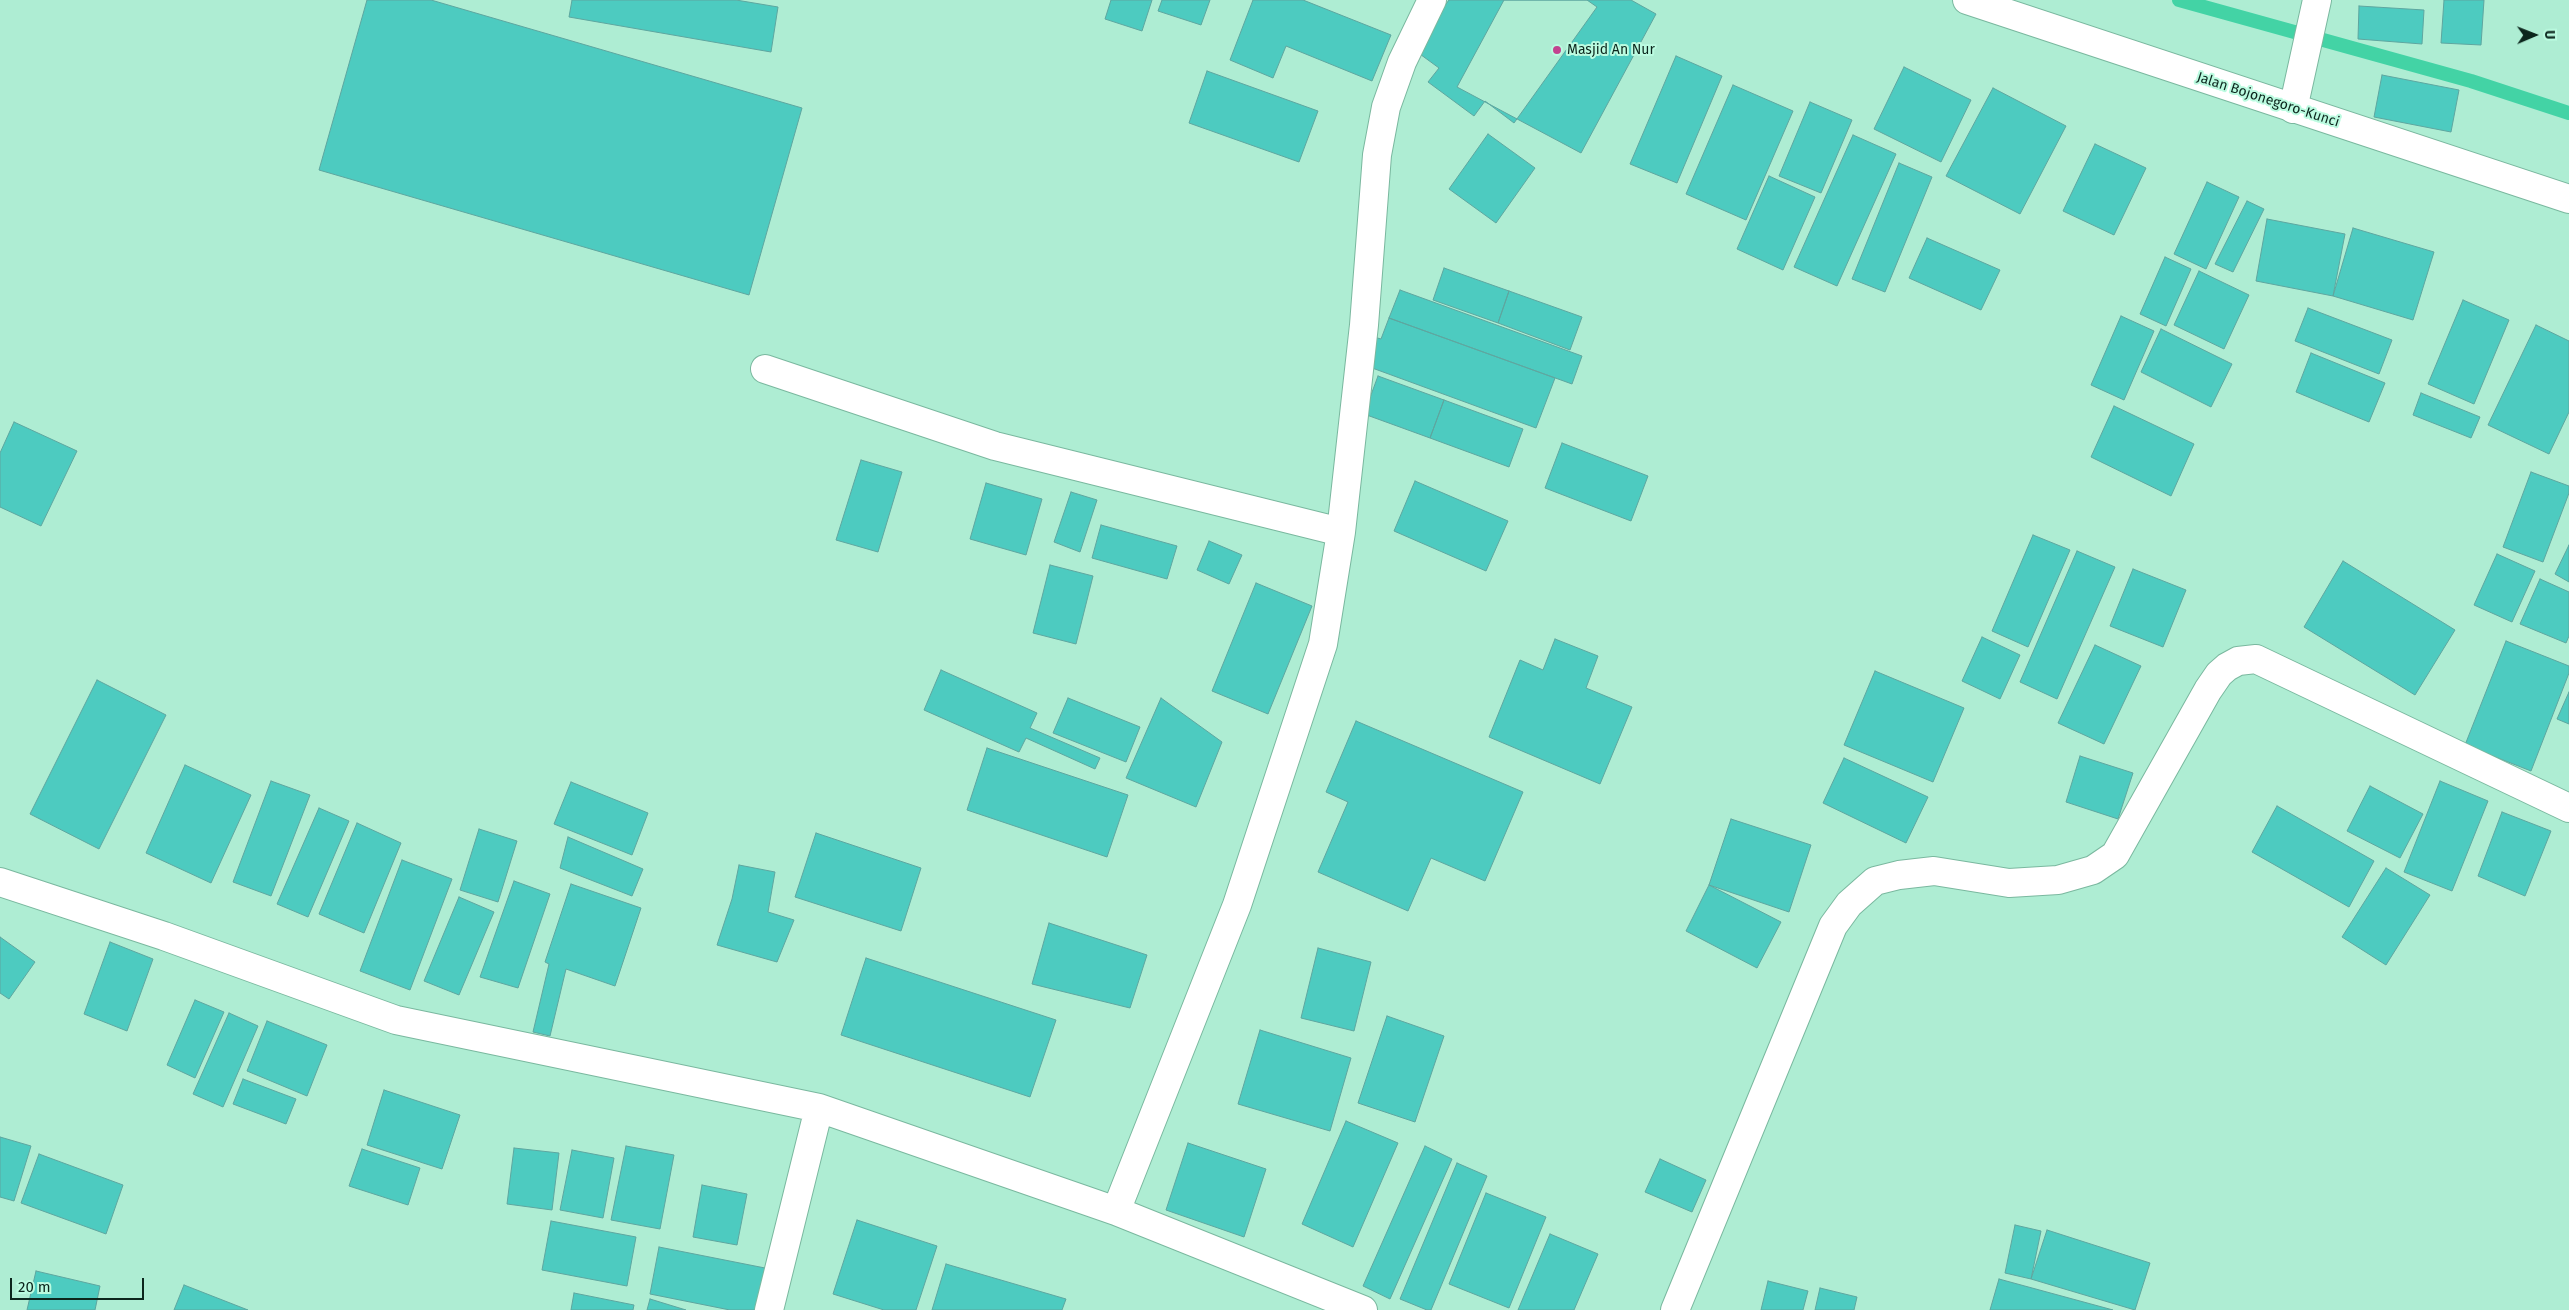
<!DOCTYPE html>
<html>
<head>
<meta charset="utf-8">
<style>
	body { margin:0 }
	#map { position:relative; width:2569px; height:1310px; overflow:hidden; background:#aeedd3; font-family:"Fira Sans",sans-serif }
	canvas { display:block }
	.north { position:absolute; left:2509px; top:10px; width:50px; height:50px; -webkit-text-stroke:4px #bbfbe0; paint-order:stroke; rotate:89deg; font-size:14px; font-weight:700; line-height:20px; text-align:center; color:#0c261d }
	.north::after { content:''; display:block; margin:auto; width:18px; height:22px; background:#0c261d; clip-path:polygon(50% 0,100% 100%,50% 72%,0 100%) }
	.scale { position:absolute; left:10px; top:1278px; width:134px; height:22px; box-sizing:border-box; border:2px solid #0c261d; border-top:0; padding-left:6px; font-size:15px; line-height:18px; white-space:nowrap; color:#0c261d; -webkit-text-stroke:4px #bbfbe0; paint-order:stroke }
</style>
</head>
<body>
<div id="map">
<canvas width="2569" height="1310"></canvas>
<div class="north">U</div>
<div class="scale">20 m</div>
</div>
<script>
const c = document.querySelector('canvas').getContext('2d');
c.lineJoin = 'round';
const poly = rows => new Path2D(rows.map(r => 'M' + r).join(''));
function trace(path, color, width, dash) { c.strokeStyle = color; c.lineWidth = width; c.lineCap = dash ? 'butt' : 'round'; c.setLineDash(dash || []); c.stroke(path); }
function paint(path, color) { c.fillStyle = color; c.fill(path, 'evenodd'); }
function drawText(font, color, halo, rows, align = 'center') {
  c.font = font + ' "Fira Sans",sans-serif'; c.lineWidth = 4; c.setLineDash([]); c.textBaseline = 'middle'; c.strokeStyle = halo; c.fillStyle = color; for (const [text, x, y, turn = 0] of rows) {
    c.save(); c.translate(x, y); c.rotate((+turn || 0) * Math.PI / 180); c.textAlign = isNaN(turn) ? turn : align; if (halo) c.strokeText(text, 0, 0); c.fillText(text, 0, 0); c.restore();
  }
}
trace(poly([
	[2179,0,2471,81,2569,113]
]), '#43d3a5', 14);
const building = poly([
	[367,0,431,0,802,108,749,295,319,170,367,0],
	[572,0,736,0,778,7,771,52,569,17,572,0],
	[1111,0,1152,0,1142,31,1105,19,1111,0],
	[1162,0,1210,0,1201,25,1158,11,1162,0],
	[1253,0,1303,0,1391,35,1372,81,1286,46,1273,78,1230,60,1253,0],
	[1449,0,1587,0,1597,7,1514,123,1485,101,1474,116,1428,82,1439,68,1413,49,1449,0],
	[1504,0,1631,0,1656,14,1581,153,1457,87,1504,0],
	[2444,0,2484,0,2481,45,2441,43,2444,0],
	[2359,6,2424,10,2422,44,2358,39,2359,6],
	[1676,56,1722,76,1677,183,1630,164,1676,56],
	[1904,67,1971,100,1941,162,1874,129,1904,67],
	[1207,71,1318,111,1299,162,1189,123,1207,71],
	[2382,75,2459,90,2451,132,2374,117,2382,75],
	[1733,85,1793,111,1746,220,1686,194,1733,85],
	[1993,88,2066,126,2020,214,1946,176,1993,88],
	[1810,102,1852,120,1821,193,1779,176,1810,102],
	[1488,134,1535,168,1496,223,1449,189,1488,134],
	[1853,135,1896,154,1837,286,1794,267,1853,135],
	[2095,144,2146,168,2114,235,2063,211,2095,144],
	[1899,163,1932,177,1885,292,1852,279,1899,163],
	[1769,176,1815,197,1783,270,1737,249,1769,176],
	[2207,182,2239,197,2206,269,2174,254,2207,182],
	[2247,201,2264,209,2233,272,2215,264,2247,201],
	[2267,219,2345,234,2333,296,2256,281,2267,219],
	[2353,228,2434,252,2413,320,2333,296,2353,228],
	[1927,238,2000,270,1981,310,1909,278,1927,238],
	[2165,257,2191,269,2166,326,2140,314,2165,257],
	[1444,268,1509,291,1498,323,1433,300,1444,268],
	[2199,271,2249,295,2224,349,2174,325,2199,271],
	[1400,290,1582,356,1572,384,1389,318,1400,290],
	[1509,291,1582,317,1570,350,1498,323,1509,291],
	[2463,300,2509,320,2474,404,2428,384,2463,300],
	[2308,308,2392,340,2379,374,2295,341,2308,308],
	[2121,316,2154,331,2124,400,2091,385,2121,316],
	[1389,318,1555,378,1536,428,1364,365,1374,337,1381,339,1389,318],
	[2536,325,2569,341,2569,412,2549,454,2488,425,2536,325],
	[2161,329,2232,364,2211,407,2141,372,2161,329],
	[2311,353,2385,383,2369,422,2296,392,2311,353],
	[1378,376,1444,400,1430,438,1364,414,1378,376],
	[2421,393,2480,417,2471,438,2413,415,2421,393],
	[1444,400,1523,429,1509,467,1430,438,1444,400],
	[2114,406,2194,444,2171,496,2091,457,2114,406],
	[14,422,77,451,41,526,0,507,0,453,14,422],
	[1562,443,1648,476,1631,521,1545,488,1562,443],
	[861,460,902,472,878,552,836,540,861,460],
	[2531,472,2569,486,2569,493,2543,562,2503,547,2531,472],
	[1415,481,1508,521,1486,571,1394,531,1415,481],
	[986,483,1042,499,1026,555,970,539,986,483],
	[1071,492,1097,500,1080,552,1054,542,1071,492],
	[1101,525,1177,546,1167,579,1092,558,1101,525],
	[2033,535,2070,550,2028,647,1992,631,2033,535],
	[1209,541,1242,555,1229,584,1197,570,1209,541],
	[2569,545,2569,582,2555,574,2569,545],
	[2077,551,2115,567,2057,699,2020,682,2077,551],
	[2497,554,2535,571,2512,622,2474,605,2497,554],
	[2343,561,2455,630,2415,695,2304,627,2343,561],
	[1050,565,1093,576,1076,644,1033,633,1050,565],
	[2133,569,2186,590,2163,647,2110,626,2133,569],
	[2540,579,2569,592,2569,636,2566,643,2520,624,2540,579],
	[1256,583,1312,606,1268,714,1212,691,1256,583],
	[1982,637,2020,655,2000,699,1962,681,1982,637],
	[1555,639,1598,656,1586,688,1632,707,1600,784,1489,737,1520,660,1543,670,1555,639],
	[2506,641,2569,666,2569,673,2531,771,2465,745,2506,641],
	[2095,645,2141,666,2104,744,2058,723,2095,645],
	[941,670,1037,713,1030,728,1100,758,1095,769,1026,738,1019,752,924,710,941,670],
	[1875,671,1964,708,1933,782,1844,745,1875,671],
	[97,680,166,715,99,849,30,814,97,680],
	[2569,692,2569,724,2557,719,2569,692],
	[1068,698,1140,727,1126,762,1053,733,1068,698],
	[1161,698,1222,742,1196,807,1126,778,1161,698],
	[1356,721,1523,792,1485,881,1431,858,1408,911,1318,872,1348,802,1326,792,1356,721],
	[987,748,1128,795,1107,857,967,810,987,748],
	[2080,756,2133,773,2118,819,2066,802,2080,756],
	[1844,758,1928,797,1906,843,1823,803,1844,758],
	[185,765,251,795,211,883,146,853,185,765],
	[271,781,310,795,271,896,233,882,271,781],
	[2440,781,2488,801,2452,891,2404,872,2440,781],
	[571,782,648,813,632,855,554,824,571,782],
	[2370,786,2423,814,2400,858,2347,831,2370,786],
	[2277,806,2374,861,2349,907,2252,852,2277,806],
	[319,808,349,821,308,917,277,904,319,808],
	[2502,812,2551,831,2525,896,2478,876,2502,812],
	[1731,819,1811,845,1789,912,1709,885,1731,819],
	[357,823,401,843,364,933,319,914,357,823],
	[479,829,517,841,498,902,460,890,479,829],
	[816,833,921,868,901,931,795,897,816,833],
	[568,837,643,869,632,896,560,868,568,837],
	[402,860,452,879,410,990,360,971,402,860],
	[739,865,775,872,768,912,794,920,777,962,717,945,732,899,739,865],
	[2386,868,2430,895,2386,965,2342,937,2386,868],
	[514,881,550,894,518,988,480,977,514,881],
	[571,884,641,908,615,986,566,969,550,1036,533,1032,549,964,545,962,571,884],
	[1709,885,1781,922,1757,968,1686,931,1709,885],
	[459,897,494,912,459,995,424,981,459,897],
	[1049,923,1147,955,1130,1008,1032,984,1049,923],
	[0,937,35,962,9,999,0,993,0,937],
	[110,942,153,959,127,1031,84,1014,110,942],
	[1318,948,1371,962,1354,1031,1301,1018,1318,948],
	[866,958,1056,1020,1030,1097,841,1035,866,958],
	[195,1000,224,1012,195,1078,167,1065,195,1000],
	[229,1013,258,1026,223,1107,193,1094,229,1013],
	[1387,1016,1444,1036,1415,1122,1358,1103,1387,1016],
	[267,1021,327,1045,307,1096,247,1071,267,1021],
	[1260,1030,1351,1058,1330,1131,1238,1104,1260,1030],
	[243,1079,296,1099,286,1124,233,1104,243,1079],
	[384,1090,460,1115,442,1169,367,1145,384,1090],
	[1346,1121,1398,1143,1353,1247,1302,1224,1346,1121],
	[0,1137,31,1146,14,1201,0,1197,0,1137],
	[1188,1143,1266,1169,1244,1237,1166,1210,1188,1143],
	[626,1146,674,1155,660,1229,611,1220,626,1146],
	[1425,1146,1452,1159,1390,1299,1363,1286,1425,1146],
	[514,1148,559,1153,552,1210,507,1204,514,1148],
	[362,1149,420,1168,408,1205,349,1186,362,1149],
	[572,1150,614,1158,603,1218,560,1210,572,1150],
	[39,1154,123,1185,106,1234,21,1203,39,1154],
	[1660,1159,1706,1180,1692,1212,1645,1192,1660,1159],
	[1457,1163,1487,1176,1431,1310,1427,1310,1400,1299,1457,1163],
	[702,1185,747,1194,737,1245,693,1237,702,1185],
	[1486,1193,1546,1217,1509,1308,1449,1284,1486,1193],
	[857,1220,937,1246,916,1310,884,1310,833,1294,857,1220],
	[551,1221,636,1237,627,1286,542,1270,551,1221],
	[2015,1225,2041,1231,2031,1279,2005,1273,2015,1225],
	[2047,1230,2150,1263,2135,1310,2031,1279,2047,1230],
	[1550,1234,1598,1254,1574,1310,1518,1310,1550,1234],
	[659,1247,765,1268,756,1310,730,1310,650,1294,659,1247],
	[946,1264,1066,1299,1062,1310,932,1310,946,1264],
	[36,1271,100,1286,95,1310,27,1310,36,1271],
	[1999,1279,2113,1310,1990,1310,1999,1279],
	[1768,1281,1808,1291,1803,1310,1761,1310,1768,1281],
	[184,1285,248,1310,174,1310,184,1285],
	[1820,1288,1857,1297,1854,1310,1815,1310,1820,1288],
	[574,1293,634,1305,633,1310,571,1310,574,1293],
	[650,1299,686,1310,647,1310,650,1299]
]);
paint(building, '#4dcbc0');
trace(building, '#5ea69f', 1);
const minor = poly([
	[2293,109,2317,0],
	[765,369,995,446,1341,532],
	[0,882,164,936,396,1020,819,1108,1116,1211,1237,905,1323,644,1341,532,1364,325,1377,155,1386,107,1402,62,1432,0],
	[1116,1211,1363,1310],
	[769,1310,819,1108],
	[1675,1310,1833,926,1849,904,1875,881,1899,875,1934,871,2009,883,2058,880,2093,870,2115,855,2208,690,2219,674,2227,667,2238,661,2256,659,2569,808]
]);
const secondary = poly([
	[1967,0,2569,199]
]);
trace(minor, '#7ab89f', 30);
trace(secondary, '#7ab89f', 30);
trace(minor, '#fff', 28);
trace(secondary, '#fff', 28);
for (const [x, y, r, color] of [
	[1557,50,5,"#c2438f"]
]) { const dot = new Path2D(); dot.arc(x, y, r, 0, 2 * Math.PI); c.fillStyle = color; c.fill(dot); trace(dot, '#bbfbe0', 2); }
drawText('14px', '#0c261d', '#bbfbe0', [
	["Masjid An Nur",1567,50]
], 'left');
drawText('14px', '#0c261d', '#bbfbe0', [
	["Jalan Bojonegoro-Kunci",2268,100,18]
]);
</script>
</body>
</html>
